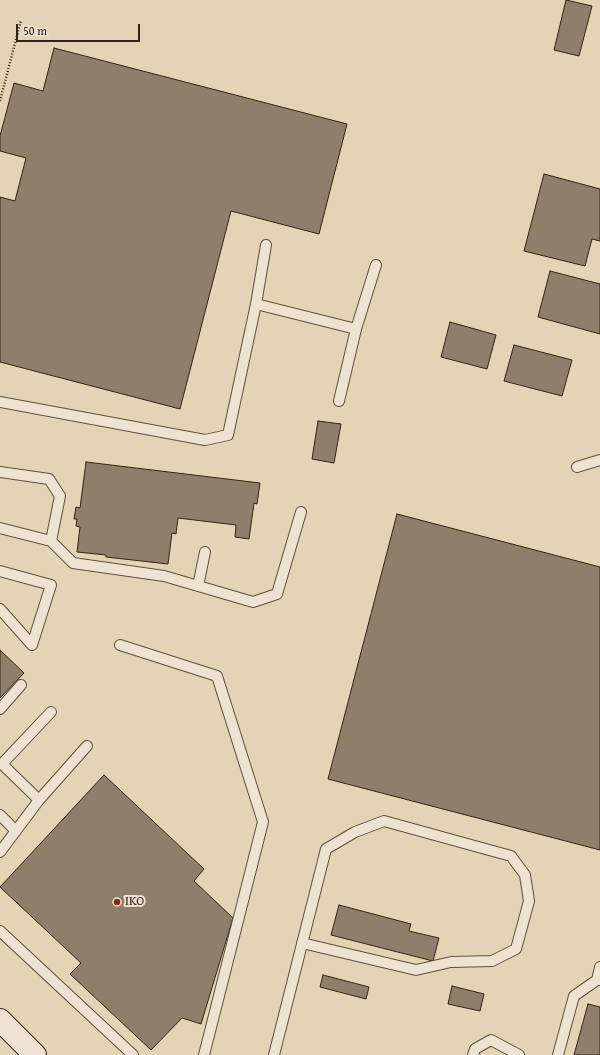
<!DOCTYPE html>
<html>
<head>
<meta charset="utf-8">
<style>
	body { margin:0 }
	#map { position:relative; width:600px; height:1055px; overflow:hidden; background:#e4d4b6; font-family:"Gentium Book Plus",serif }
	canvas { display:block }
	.scale { position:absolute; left:16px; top:24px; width:124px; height:18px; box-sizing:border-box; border:2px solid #312317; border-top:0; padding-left:5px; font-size:12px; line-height:14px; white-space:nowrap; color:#312317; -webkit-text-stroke:3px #ede3d0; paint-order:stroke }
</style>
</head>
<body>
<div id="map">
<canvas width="600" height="1055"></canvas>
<div class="scale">50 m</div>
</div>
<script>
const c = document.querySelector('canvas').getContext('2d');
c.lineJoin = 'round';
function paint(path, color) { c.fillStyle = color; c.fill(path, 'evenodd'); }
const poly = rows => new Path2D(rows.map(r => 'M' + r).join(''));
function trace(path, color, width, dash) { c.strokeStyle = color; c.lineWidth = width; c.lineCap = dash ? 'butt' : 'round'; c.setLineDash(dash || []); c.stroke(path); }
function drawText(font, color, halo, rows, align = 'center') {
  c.font = font + ' "Gentium Book Plus",serif'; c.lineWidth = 4; c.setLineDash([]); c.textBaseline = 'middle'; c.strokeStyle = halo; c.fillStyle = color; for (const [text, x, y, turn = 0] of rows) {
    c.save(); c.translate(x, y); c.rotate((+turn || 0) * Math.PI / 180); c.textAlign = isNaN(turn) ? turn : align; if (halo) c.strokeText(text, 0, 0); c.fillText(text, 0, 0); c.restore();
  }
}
const building = poly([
	[566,0,592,6,579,56,554,50,566,0],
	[54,48,347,124,319,234,231,211,180,409,0,362,0,197,15,201,26,158,0,151,0,136,14,83,43,91,54,48],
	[544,174,600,189,600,241,592,239,585,266,524,251,544,174],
	[550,271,600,284,600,334,538,317,550,271],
	[450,322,496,335,487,369,441,357,450,322],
	[514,345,572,360,562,396,504,381,514,345],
	[318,421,341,424,334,463,312,459,318,421],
	[86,462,260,483,257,504,254,503,249,539,235,537,236,525,178,518,176,534,172,533,168,564,106,557,106,555,77,552,80,527,76,526,77,519,74,519,76,507,80,508,86,462],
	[397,514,600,567,600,850,328,779,397,514],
	[0,650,24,673,0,698,0,650],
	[104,775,204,869,194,881,233,918,201,1024,182,1018,151,1050,70,974,81,963,0,887,104,775],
	[339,905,411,924,409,931,439,938,433,961,331,935,339,905],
	[323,975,369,987,366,999,320,987,323,975],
	[452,986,484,994,480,1011,448,1004,452,986],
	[588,1004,600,1007,600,1055,574,1055,588,1004]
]);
paint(building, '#8e7f6a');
trace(building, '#312317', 1);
const lane = poly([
	[256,304,356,329,339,401],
	[356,329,376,265],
	[0,402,205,440,228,435,256,304,266,245],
	[577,467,600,460],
	[0,472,49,479,60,496,51,541],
	[0,528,51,541,73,563,164,576,253,602,277,594,301,512],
	[0,571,51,585,32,645,0,609],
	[198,586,205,552],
	[120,645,217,676,263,822,204,1055],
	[0,709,21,685],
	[39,800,2,764,51,712],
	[0,815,16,831],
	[0,852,39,800,87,746],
	[0,931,133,1055],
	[597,980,600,967],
	[274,1055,326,849,355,832,384,821,511,856,525,875,529,901,516,949,492,961,451,962,416,970,302,943],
	[473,1055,475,1049,491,1040,519,1055],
	[558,1055,574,996,597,980,600,980]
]);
const secondary = poly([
	[0,1020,35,1055]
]);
trace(lane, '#5e4f3f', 12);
trace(secondary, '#312317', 24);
trace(poly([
	[0,101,21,20]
]), '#312317', 2.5, [1, 2]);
trace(lane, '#ede3d0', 10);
trace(secondary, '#ede3d0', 22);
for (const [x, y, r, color] of [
	[117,902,4,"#8f2418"]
]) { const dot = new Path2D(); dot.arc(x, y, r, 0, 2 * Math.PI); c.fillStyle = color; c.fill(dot); trace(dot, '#ede3d0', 1.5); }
drawText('13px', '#312317', '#ede3d0', [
	["IKO",125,902]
], 'left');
</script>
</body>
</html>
